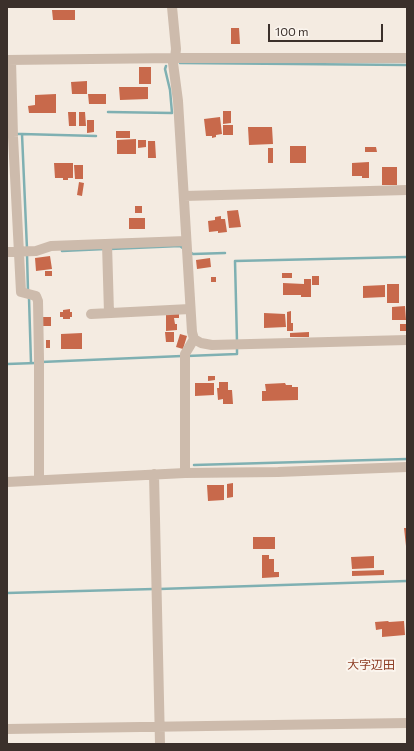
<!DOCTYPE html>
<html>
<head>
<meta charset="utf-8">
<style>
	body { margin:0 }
	#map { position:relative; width:414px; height:751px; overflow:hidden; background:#f4ebe1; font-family:Commissioner,sans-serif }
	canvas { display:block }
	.frame { position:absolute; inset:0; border:8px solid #3b302b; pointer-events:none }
	.scale { position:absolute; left:268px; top:24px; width:115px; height:18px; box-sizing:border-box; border:2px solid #3b302b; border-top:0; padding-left:5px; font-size:12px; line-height:14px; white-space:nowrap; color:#3b302b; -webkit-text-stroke:3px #fbf5ee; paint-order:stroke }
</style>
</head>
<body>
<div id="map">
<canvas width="414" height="751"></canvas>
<div class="frame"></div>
<div class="scale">100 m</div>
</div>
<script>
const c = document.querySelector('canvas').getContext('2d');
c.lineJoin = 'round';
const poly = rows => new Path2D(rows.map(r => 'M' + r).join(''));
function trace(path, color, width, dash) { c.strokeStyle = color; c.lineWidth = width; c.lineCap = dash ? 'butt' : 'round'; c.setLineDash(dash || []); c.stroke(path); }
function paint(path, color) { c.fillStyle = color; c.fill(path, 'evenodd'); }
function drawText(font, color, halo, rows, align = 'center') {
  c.font = font + ' Commissioner,"Noto Sans JP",sans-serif'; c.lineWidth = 4; c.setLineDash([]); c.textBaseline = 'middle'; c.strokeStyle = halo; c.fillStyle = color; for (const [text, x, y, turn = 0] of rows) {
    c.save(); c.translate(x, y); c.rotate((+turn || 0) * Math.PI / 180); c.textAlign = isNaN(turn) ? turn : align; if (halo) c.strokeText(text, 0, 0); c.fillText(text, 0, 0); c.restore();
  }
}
trace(poly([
	[180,63,407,65],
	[108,112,172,113,170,90,165,69,166,66],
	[15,134,22,134,27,249],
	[22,134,96,136],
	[62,249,62,251,105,249],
	[110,249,180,246,184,249],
	[190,252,193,254,225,253],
	[27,254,28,291],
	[29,298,31,363],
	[237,342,235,261,407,257],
	[187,356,237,354,237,347],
	[41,362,182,356],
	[7,364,36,363],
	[194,465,407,459],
	[159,589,407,581],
	[7,593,154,589]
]), '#7fb0b2', 2.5);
paint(poly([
	[52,10,75,10,75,20,53,20],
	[231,28,239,28,240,44,231,44],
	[139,67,151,67,151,84,139,84],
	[87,81,87,94,72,94,71,82],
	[119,87,148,87,148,99,120,100],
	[56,94,56,113,29,113,28,106,35,105,35,95],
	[88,94,106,94,106,104,89,104],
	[223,111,231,111,231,123,223,124],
	[68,112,76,112,76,126,69,126],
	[79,112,85,112,86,126,79,126],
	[220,117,222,134,216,135,216,137,212,138,212,136,206,136,204,119],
	[87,120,94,120,94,132,87,133],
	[223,125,233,125,233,135,223,135],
	[248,127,272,127,273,144,249,145],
	[116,131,130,131,130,138,116,138],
	[136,139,136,154,117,154,117,140],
	[138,140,146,140,146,147,138,148],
	[148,141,155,141,156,158,148,158],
	[290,146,306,146,306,163,290,163],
	[365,147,376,147,377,152,365,152],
	[268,148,273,148,273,163,268,163],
	[369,162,369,178,362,178,362,176,352,176,352,163],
	[54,163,73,163,73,178,68,178,68,180,63,180,63,178,55,178],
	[74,165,83,165,83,179,75,179],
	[382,167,397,167,397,185,382,185],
	[79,182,84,183,82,196,77,195],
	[135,206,142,206,142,213,135,213],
	[238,210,241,227,229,228,227,211],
	[221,216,221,219,225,219,227,232,218,233,218,231,209,232,208,221,215,220,215,217],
	[129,218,145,218,145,229,129,229],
	[50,256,52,269,36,271,35,258],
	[210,258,211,267,197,269,196,260],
	[45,271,52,271,52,276,45,276],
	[282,273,292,273,292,278,282,278],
	[312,276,319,276,319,285,312,285],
	[211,277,216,277,216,282,211,282],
	[304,279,311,279,311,297,301,297,301,295,283,295,283,283,304,284],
	[387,284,399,284,399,303,387,303],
	[385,285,385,297,363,298,363,286],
	[405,306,406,320,392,320,392,307],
	[70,309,70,312,72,312,72,317,70,317,70,319,63,319,63,317,60,317,60,312,63,312,63,310],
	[291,311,291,323,293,323,293,331,287,331,287,312],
	[166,313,179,313,179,318,174,318,175,324,177,324,177,330,166,331],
	[264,313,285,314,286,327,264,328],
	[42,317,51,317,51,326,42,326],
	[400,324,407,324,407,331,400,331],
	[165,332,174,332,174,342,166,342],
	[309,332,309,337,290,337,290,333],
	[82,333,82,349,61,349,61,334],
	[180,334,187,336,183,349,176,347],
	[46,340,50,340,50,348,46,348],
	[208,376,215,376,215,380,208,381],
	[219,382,228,382,228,390,232,390,233,404,223,404,223,399,218,400,217,388,219,388],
	[195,383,214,383,214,395,195,396],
	[285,383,286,385,292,385,292,387,298,387,298,400,262,401,262,391,266,391,265,384],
	[233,483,233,497,227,498,227,484],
	[207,485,224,485,224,500,208,501],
	[404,528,407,528,407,546,406,546],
	[253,537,275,537,275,549,253,549],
	[262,555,269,555,269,559,274,559,274,572,279,572,279,577,262,578],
	[374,556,374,568,352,569,351,557],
	[384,570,384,575,352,576,352,571],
	[388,621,389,622,404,621,405,635,382,637,382,629,376,630,375,622]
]), '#c8694b');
trace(poly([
	[172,7,176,49,175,58,173,63,178,101,192,332,194,339,201,343,212,345,407,340],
	[7,60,175,58,407,58],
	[11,60,13,137,21,292,36,296,38,301,39,359,39,480],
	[184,196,407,190],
	[107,244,109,313],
	[7,252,36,251,51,246,186,241],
	[91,314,190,309],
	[185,473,185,354,194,339],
	[154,474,160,744],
	[7,482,185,473,278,472,407,467],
	[7,729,407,723]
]), '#cdbbac', 10);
drawText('12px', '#8c3b22', '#fbf5ee', [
	["大字辺田",371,665]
]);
</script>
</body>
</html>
